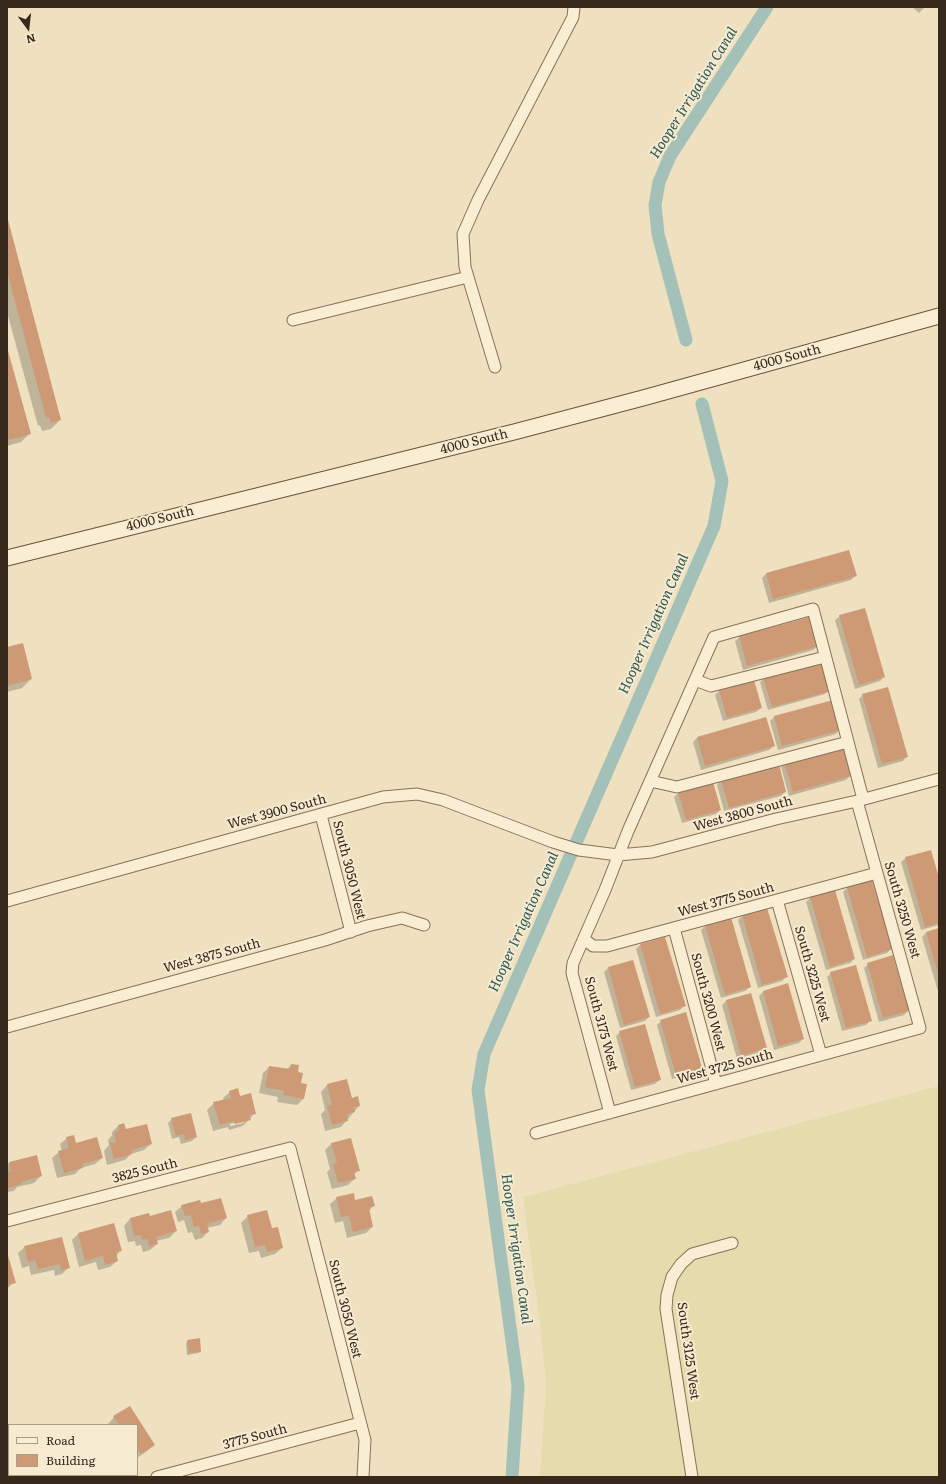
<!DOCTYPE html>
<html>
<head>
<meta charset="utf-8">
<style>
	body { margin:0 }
	#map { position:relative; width:946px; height:1484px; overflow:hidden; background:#efe0c0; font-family:Literata,serif }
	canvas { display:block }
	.frame { position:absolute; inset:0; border:8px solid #37291c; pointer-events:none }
	.legend { position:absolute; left:8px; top:1424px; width:130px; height:52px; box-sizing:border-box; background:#f6ead0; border:1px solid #aa9d88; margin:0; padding:5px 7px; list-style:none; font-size:12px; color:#37291c }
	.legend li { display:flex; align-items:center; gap:8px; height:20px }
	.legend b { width:20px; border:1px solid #aa9d88 }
	.north { position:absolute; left:8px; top:8px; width:40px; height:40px; -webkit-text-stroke:3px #f6ead0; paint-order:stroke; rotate:165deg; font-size:11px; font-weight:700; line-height:16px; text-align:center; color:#37291c }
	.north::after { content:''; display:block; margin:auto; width:14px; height:18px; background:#37291c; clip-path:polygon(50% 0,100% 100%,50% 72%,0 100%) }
</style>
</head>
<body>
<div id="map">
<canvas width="946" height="1484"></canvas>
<div class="frame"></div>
<ul class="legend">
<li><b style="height:5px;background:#f9eed3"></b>Road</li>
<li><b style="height:11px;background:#ce9975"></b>Building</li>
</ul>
<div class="north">N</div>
</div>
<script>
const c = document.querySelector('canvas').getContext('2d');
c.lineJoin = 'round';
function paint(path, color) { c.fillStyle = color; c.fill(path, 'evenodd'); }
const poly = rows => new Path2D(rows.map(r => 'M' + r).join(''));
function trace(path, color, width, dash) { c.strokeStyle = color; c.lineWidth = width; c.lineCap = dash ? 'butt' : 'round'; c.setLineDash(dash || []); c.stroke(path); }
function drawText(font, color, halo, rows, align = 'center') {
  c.font = font + ' Literata,serif'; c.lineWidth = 4; c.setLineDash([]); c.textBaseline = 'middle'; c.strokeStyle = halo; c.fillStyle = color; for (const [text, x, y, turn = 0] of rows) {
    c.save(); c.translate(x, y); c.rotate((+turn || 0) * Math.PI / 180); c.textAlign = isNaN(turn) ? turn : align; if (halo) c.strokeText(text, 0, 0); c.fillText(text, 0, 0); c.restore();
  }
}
paint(poly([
	[939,1086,939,1477,540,1477,546,1383,541,1331,523,1197]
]), '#e5dbad');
paint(poly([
	[912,7,925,7,919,13],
	[7,218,60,420,51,429,42,431,40,425,38,426,7,312],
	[7,349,30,433,21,442,7,446],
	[849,552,855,576,851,580,769,603,762,578,766,574],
	[840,616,884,677,880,681,855,689,835,620],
	[740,637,818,646,813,650,743,670,735,641],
	[7,648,31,679,22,688,7,692],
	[764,678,829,690,825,694,768,710,760,682],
	[719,691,761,708,756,712,723,721,715,695],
	[863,695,907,756,903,761,878,768,859,699],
	[774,717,840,729,836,734,778,750,770,721],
	[766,718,774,746,769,750,701,770,693,742,697,738],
	[785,763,851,775,846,780,789,796,781,767],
	[721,780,785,792,781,796,724,811,717,785],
	[679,793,720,810,716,814,682,823,674,797],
	[906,858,939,882,939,925,921,930,901,862],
	[872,881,891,949,887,953,863,960,843,892,847,888],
	[835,891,854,959,850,963,826,970,806,902,810,898],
	[742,916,786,977,782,981,758,988,738,920],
	[705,926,750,987,745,991,721,998,701,930],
	[939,929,939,995,922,937,926,933],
	[640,945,684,1006,680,1010,656,1017,636,949],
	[633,961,649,1017,645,1021,620,1028,604,972,608,968],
	[868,964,908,1011,904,1015,879,1022,864,968],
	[831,973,871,1020,866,1025,842,1031,827,977],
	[788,985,803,1039,799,1043,774,1050,759,996,763,992],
	[751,994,766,1048,761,1052,737,1059,722,1005,726,1001],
	[661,1021,701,1068,697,1072,672,1079,657,1025],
	[620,1032,660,1079,655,1084,631,1090,616,1036],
	[291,1065,297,1073,303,1099,297,1105,277,1102,278,1097,259,1093,263,1073,269,1067,286,1070],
	[346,1080,351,1099,359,1106,341,1127,325,1131,321,1114,325,1110,321,1092,327,1085],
	[230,1092,239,1097,255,1113,243,1126,229,1130,228,1127,213,1131,207,1110,214,1103,224,1101,223,1098],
	[246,1120,243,1123,230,1126,230,1124],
	[172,1119,196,1137,192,1141,181,1144,179,1137,172,1139,168,1123],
	[123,1124,125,1131,151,1144,144,1150,131,1154,125,1160,107,1165,104,1151,109,1145,108,1140,112,1135,112,1132,118,1126],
	[67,1138,102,1158,95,1164,81,1168,75,1174,57,1178,52,1158,59,1152,62,1151,60,1144],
	[332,1143,358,1170,354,1175,355,1178,348,1185,332,1189,327,1172,330,1169,325,1150],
	[9,1163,41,1176,34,1183,17,1187,14,1191,7,1192,7,1165],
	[337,1198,373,1206,369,1211,372,1227,366,1233,347,1238,343,1221,335,1223,330,1204],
	[201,1205,226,1218,220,1225,207,1228,208,1232,202,1238,195,1240,192,1232,188,1233,184,1220,178,1222,175,1212,182,1206],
	[248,1216,282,1248,275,1254,261,1258,259,1251,249,1253,241,1223],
	[149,1217,176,1231,169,1238,156,1241,157,1244,150,1250,143,1252,141,1245,136,1246,135,1241,128,1242,124,1226,130,1219],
	[78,1234,120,1251,116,1256,117,1261,110,1267,98,1270,96,1262,79,1267,72,1240],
	[25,1247,68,1268,62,1274,55,1276,54,1270,31,1275,29,1266,22,1268,18,1253],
	[7,1254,14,1282,7,1289],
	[188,1341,200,1352,198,1353,187,1355,186,1343],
	[130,1407,154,1445,147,1451,137,1458,137,1425,108,1425,108,1424,114,1417]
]), '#0003');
trace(poly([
	[686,340,658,234,655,205,659,182,670,156,767,7],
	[512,1477,518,1386,478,1090,484,1054,714,526,722,481,702,404]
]), '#a3c1b8', 13);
paint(poly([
	[7,216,61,420,51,423,49,417,46,418,7,271],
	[7,347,31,434,9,440,7,434],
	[849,550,857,576,773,599,766,573],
	[865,608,885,677,859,685,839,615],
	[810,617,819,646,747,666,739,636],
	[23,643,32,679,7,686,7,647],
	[822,661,831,691,772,707,763,677],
	[754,680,762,708,727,718,719,690],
	[888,687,908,757,882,764,862,694],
	[833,700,841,730,782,746,774,716],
	[766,717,775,746,705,766,697,737],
	[843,746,852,776,793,792,784,762],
	[779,764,786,792,729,808,721,780],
	[713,782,721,810,686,820,678,792],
	[931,850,939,878,939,923,925,927,905,857],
	[872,880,893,949,867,957,847,887],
	[835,890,855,959,830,967,810,897],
	[767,908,788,977,762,985,742,915],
	[731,917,751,987,725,995,705,925],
	[939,928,939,976,926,932],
	[665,937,686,1006,660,1014,640,944],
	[893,955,909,1011,883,1018,867,963],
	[633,960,650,1017,624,1025,608,967],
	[856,965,872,1021,846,1028,830,972],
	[788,983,804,1039,778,1046,763,991],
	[751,993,767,1048,741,1056,726,1000],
	[686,1012,702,1068,676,1075,660,1020],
	[645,1024,661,1080,635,1087,619,1031],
	[291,1064,299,1065,298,1072,303,1073,301,1083,307,1084,304,1099,283,1095,284,1091,265,1087,269,1066,290,1069],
	[347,1079,352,1098,358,1096,360,1106,354,1107,355,1112,347,1114,348,1121,332,1125,327,1106,332,1105,327,1084],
	[238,1088,240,1096,251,1093,256,1114,249,1115,251,1120,235,1124,234,1121,220,1125,213,1102,231,1098,229,1091],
	[191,1113,197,1137,185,1140,184,1134,176,1136,171,1118],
	[124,1123,126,1129,147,1124,152,1144,131,1150,132,1154,114,1159,110,1143,116,1142,114,1133,119,1131,118,1125],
	[74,1135,76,1143,97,1137,103,1158,82,1164,83,1168,64,1173,58,1151,69,1148,66,1137],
	[351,1138,360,1171,354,1172,356,1179,338,1183,333,1164,337,1163,331,1143],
	[37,1155,42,1176,21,1182,21,1184,8,1188,7,1172,11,1171,9,1162],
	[354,1193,355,1200,372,1196,375,1206,369,1208,373,1227,353,1232,349,1216,341,1217,336,1197],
	[221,1198,227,1218,207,1224,209,1232,201,1234,199,1226,194,1227,191,1215,185,1216,181,1205,200,1200,201,1203],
	[171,1210,177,1231,156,1237,158,1244,149,1246,148,1239,142,1240,141,1235,134,1236,130,1218,149,1213,150,1216],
	[267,1210,272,1228,278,1227,283,1248,267,1252,265,1245,255,1247,247,1215],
	[114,1223,122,1251,116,1252,118,1261,105,1265,103,1256,85,1261,78,1233],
	[62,1237,70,1268,61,1270,60,1264,38,1269,35,1260,28,1262,24,1246],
	[7,1252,16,1283,7,1285],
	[200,1338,201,1352,189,1353,187,1340],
	[130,1406,155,1445,141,1454,137,1449,137,1425,119,1425,113,1416]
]), '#ce9975');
const street = poly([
	[293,320,468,277],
	[495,367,465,267,463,234,478,200,573,17,574,7],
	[695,680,711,686,825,657],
	[650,781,677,787,848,742],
	[321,815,351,932],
	[777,900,821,1055],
	[7,901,383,797,417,794,443,800,553,842,579,850,618,855,652,852,776,819,857,801,939,779],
	[674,928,716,1084],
	[584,939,593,946,607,946,877,873],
	[7,1027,325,940,367,926,402,918,424,925],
	[610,1113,572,973,573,963,605,890,628,831,714,637,813,609,863,799],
	[536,1133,920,1028,857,801],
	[7,1221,290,1148,365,1440,363,1477],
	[157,1477,360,1423],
	[692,1477,666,1309,667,1295,672,1277,681,1264,692,1254,732,1243]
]);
const secondary = poly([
	[7,558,514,432,643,398,939,316]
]);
trace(street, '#887158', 13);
trace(secondary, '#6a523b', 17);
trace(street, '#f9eed3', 11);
trace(secondary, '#f9eed3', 15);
drawText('13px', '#37291c', '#f6ead0', [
	["4000 South",787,358,-15],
	["4000 South",474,442,-14],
	["4000 South",160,519,-14],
	["West 3900 South",277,812,-15],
	["West 3800 South",743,814,-15],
	["South 3050 West",349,870,76],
	["West 3775 South",726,900,-15],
	["South 3250 West",902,910,74],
	["West 3875 South",212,956,-15],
	["South 3225 West",812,974,74],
	["South 3200 West",708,1002,75],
	["South 3175 West",601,1024,75],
	["West 3725 South",725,1067,-15],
	["3825 South",145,1171,-14],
	["South 3050 West",345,1309,76],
	["South 3125 West",688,1351,82],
	["3775 South",255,1437,-15]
]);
drawText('italic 14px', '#2b5854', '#f6ead0', [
	["Hooper Irrigation Canal",694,93,-58],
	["Hooper Irrigation Canal",654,624,-66],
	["Hooper Irrigation Canal",524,922,-66],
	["Hooper Irrigation Canal",516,1249,82]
]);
</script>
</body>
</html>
